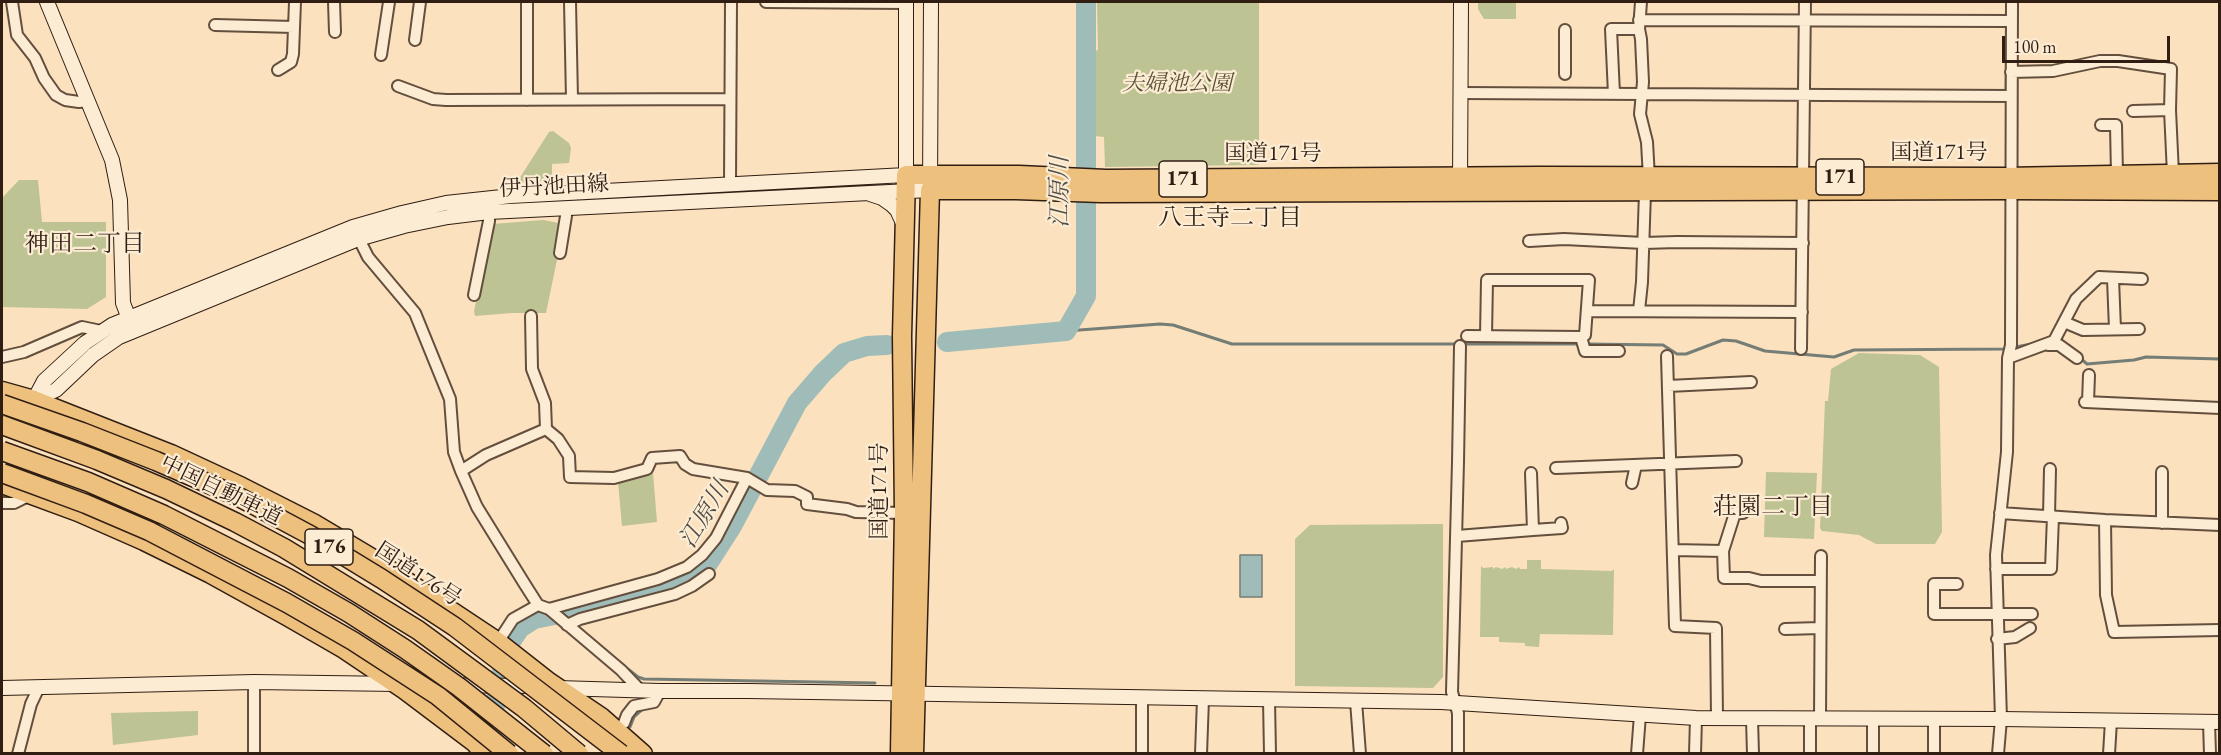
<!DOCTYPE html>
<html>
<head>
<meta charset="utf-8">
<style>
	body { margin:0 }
	#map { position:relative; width:2221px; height:755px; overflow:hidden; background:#fbe1bd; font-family:"EB Garamond",serif }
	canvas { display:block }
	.frame { position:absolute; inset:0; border:3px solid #311e13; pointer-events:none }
	.scale { position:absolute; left:2002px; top:36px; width:168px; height:27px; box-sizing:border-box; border:3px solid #311e13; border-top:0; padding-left:8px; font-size:18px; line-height:21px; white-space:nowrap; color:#311e13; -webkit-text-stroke:4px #fcecd4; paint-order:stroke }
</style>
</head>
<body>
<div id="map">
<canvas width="2221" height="755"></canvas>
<div class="frame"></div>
<div class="scale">100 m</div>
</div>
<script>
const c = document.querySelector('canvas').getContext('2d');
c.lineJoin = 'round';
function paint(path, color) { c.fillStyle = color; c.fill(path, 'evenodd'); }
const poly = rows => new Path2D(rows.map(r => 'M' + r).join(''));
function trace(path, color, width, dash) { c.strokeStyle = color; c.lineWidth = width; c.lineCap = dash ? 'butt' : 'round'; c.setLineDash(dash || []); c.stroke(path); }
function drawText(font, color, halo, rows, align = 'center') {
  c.font = font + ' "EB Garamond","Noto Serif JP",serif'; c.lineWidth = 4.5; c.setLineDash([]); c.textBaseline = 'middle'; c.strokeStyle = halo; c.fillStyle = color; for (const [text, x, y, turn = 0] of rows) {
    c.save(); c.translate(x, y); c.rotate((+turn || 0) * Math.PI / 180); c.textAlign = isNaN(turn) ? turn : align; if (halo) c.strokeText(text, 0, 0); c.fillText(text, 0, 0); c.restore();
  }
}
paint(poly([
	[1097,2,1259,2,1259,165,1105,167,1104,137,1095,136,1095,51,1098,50],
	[1478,2,1516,2,1516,19,1484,19,1478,9],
	[553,131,569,143,571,148,569,163,552,164,552,181,519,183,519,179,549,132],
	[19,180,38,180,42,222,106,222,106,297,87,309,2,307,2,198],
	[543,220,559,223,553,254,558,255,546,313,511,313,475,316,474,311,493,224],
	[1859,353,1920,355,1939,367,1942,532,1935,544,1876,544,1859,535,1822,531,1820,528,1825,401,1828,401,1831,369],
	[1766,472,1817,473,1814,539,1764,537],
	[653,473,657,522,622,526,618,482],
	[1443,524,1443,677,1433,688,1295,686,1295,539,1310,525],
	[1527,560,1541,560,1541,569,1612,571,1614,569,1613,635,1540,634,1539,647,1525,646,1525,643,1499,642,1499,637,1480,637,1481,566,1483,568,1493,567,1493,569,1496,567,1502,569,1506,567,1506,569,1512,567,1516,569,1519,567,1520,569,1527,569],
	[198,711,198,735,113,745,111,713]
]), '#bdc392');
const water = poly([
	[1240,555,1262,555,1262,597,1240,597,1240,555]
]);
paint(water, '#a0bcb8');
trace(water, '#747d76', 1.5);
trace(poly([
	[2006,91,2007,24],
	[1066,331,1160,324,1173,325,1232,344,1579,344],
	[1586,344,1663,345,1677,354,1686,354,1723,340,1736,341,1765,351,1834,357,1854,350,2004,349,2032,344],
	[2080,358,2087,364,2134,360,2146,357,2220,359],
	[570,612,572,618],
	[624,666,638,677,644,679,875,683],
	[630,727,634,717,643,709]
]), '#747d76', 3);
trace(poly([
	[947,342,1066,331,1086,296,1086,2],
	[512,640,520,628,534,619,570,612,677,585,705,568,732,526,797,403,823,373,844,353,867,346,887,345],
	[489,750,495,705,500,677,507,657]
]), '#a0bcb8', 20);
const street = poly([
	[12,2,17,35,35,58,44,78,56,95,65,100,79,102,88,101],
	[334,2,335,32],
	[570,2,572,99],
	[766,2,906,3],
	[1641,2,1639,29,1641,39,1643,82,1640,114,1647,142,1649,178],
	[1639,20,2011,21],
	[215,25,294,27],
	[1565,30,1565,74],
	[415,40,420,2],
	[381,55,389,2],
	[278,70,291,62,293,54,295,2],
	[2011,72,2053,71,2100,61,2118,61,2171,69,2170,110,2173,174],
	[398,86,433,99,446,100,730,99],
	[1460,93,2011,96],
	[1614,94,1611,29,1639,29],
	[527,100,527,2],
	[2133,111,2170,110],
	[2101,125,2116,125,2117,175],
	[730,183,731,2],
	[356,233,368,257,415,313,450,399,454,452,461,471,477,507,524,583,538,605,549,609,621,670,641,691],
	[1529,241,1564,239,1644,243,1677,242,1803,243],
	[560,253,566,216,565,207],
	[2113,279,2115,329],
	[474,295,489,221,489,212],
	[1587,311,1802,312],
	[1639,311,1642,282,1645,192],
	[2064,322,2083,330,2139,329],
	[1467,336,1581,337,1585,335,1589,280,1487,280,1486,336],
	[1581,337,1585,351,1619,351],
	[2048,345,2059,345,2077,358],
	[1801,349,1805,2],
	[1667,356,1675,626,1716,628,1717,718],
	[2,357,24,352,82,327,101,331],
	[2008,358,2054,341,2076,299,2099,277,2142,279],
	[1668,386,1751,382],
	[2085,402,2220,408],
	[2088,402,2089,375],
	[546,429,558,439,569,456,570,477,614,478,647,469,652,458,680,456,685,464,693,469,747,478,767,490,795,491,807,497,807,504,847,509,856,512,904,513],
	[1556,468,1736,461],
	[461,471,486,455,546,429,545,403,532,369,531,316],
	[2162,472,2162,523],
	[1632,483,1636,465],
	[2,503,14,503,32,494],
	[2000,513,2105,520,2220,525],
	[2049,516,2050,469],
	[2105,520,2106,595,2114,632,2220,630],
	[1533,530,1562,528,1561,523],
	[1457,536,1533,530,1531,473],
	[1673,550,1723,551,1724,578,1749,578,1761,581,1820,581],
	[1723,551,1735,513,1743,513],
	[1996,569,2051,569,2053,516],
	[1957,584,1934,584,1934,614,2032,614],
	[549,609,658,579,687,567,702,555,716,538,747,478],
	[567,625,580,619,675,594,692,586,709,574],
	[1785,629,1820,628],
	[1997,639,2015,637,2030,628],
	[498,642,513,619,538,605],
	[254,682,254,754],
	[1269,700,1270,754],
	[1356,701,1360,754],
	[1752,719,1753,754],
	[1810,719,1810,754],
	[1820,719,1821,556],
	[1873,719,1873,754],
	[1934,719,1934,754],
	[2209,722,2210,754],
	[624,723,627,715,634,706,654,702,660,691],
	[18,754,31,704,39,687],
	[1142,754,1142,698],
	[1201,754,1203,699],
	[1458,754,1458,713,1452,692,1458,462,1460,346],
	[1637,754,1640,715],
	[1695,754,1696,718],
	[1998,754,2001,719,1996,555,2007,452,2008,358,2011,345,2012,2],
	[2109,754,2111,721]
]);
const secondary = poly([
	[47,2,112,160,120,200,123,303,131,324],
	[1460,184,1461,2],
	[870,194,882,198,892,205,897,210,903,223],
	[34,400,44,381,85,343,112,325,353,227,402,213,446,203,511,196,906,175,906,2],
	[2,428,34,400,56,390,93,355,119,337,358,239,404,226,448,217,489,212,930,190,931,2],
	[422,685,535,686],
	[2,688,254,682,397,684],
	[557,688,660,691,748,691,1441,702,1696,718,2001,719,2220,722]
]);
const highway = poly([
	[2,391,34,400,171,454,242,487,313,523,370,557,498,642,549,682,601,717,643,754],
	[2,484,78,512,144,541,211,574,287,616,344,649,405,690,474,742,485,754],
	[900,754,904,513,902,336,906,175,1019,175,1106,179,1539,176,2004,177,2220,173],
	[914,754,930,190,1016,190,1101,193,2011,190,2220,191]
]);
trace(street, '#644f3e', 14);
trace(secondary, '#311e13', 16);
trace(highway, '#311e13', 21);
trace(street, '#fcecd4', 10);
trace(secondary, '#fcecd4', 14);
trace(highway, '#eec07e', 18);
const highwayBridge = poly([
	[2,404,82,432,156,461,237,496,310,535,382,579,455,627,621,754],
	[2,425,97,460,166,489,235,522,284,548,418,630,524,708,579,754],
	[2,451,88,482,164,515,288,578,349,613,405,649,459,687,544,754],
	[2,473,86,504,149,531,287,603,353,641,438,696,509,754]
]);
trace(highwayBridge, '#311e13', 21, []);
trace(highwayBridge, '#eec07e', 18);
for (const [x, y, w] of [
	[1840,177,48],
	[1183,179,48],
	[329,547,48]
]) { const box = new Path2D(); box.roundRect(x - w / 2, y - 18, w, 36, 4.5); c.fillStyle = '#fcecd4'; c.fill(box); trace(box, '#311e13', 1.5); }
drawText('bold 21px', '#311e13', null, [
	["171",1840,177],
	["171",1183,179],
	["176",329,547]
]);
drawText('italic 22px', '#5b5039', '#fcecd4', [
	["夫婦池公園",1177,84]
]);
drawText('22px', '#311e13', '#fcecd4', [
	["国道171号",1939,153],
	["国道171号",1273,154],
	["伊丹池田線",554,187,-3],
	["中国自動車道",221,491,26],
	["国道171号",880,491,-90],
	["国道176号",418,575,33]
]);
drawText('italic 24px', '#524d45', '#fcecd4', [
	["江原川",1060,192,-90],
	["江原川",705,515,-59]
]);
drawText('24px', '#311e13', '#fcecd4', [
	["八王寺二丁目",1230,218],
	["神田二丁目",85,244],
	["荘園二丁目",1773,507]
]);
</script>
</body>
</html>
